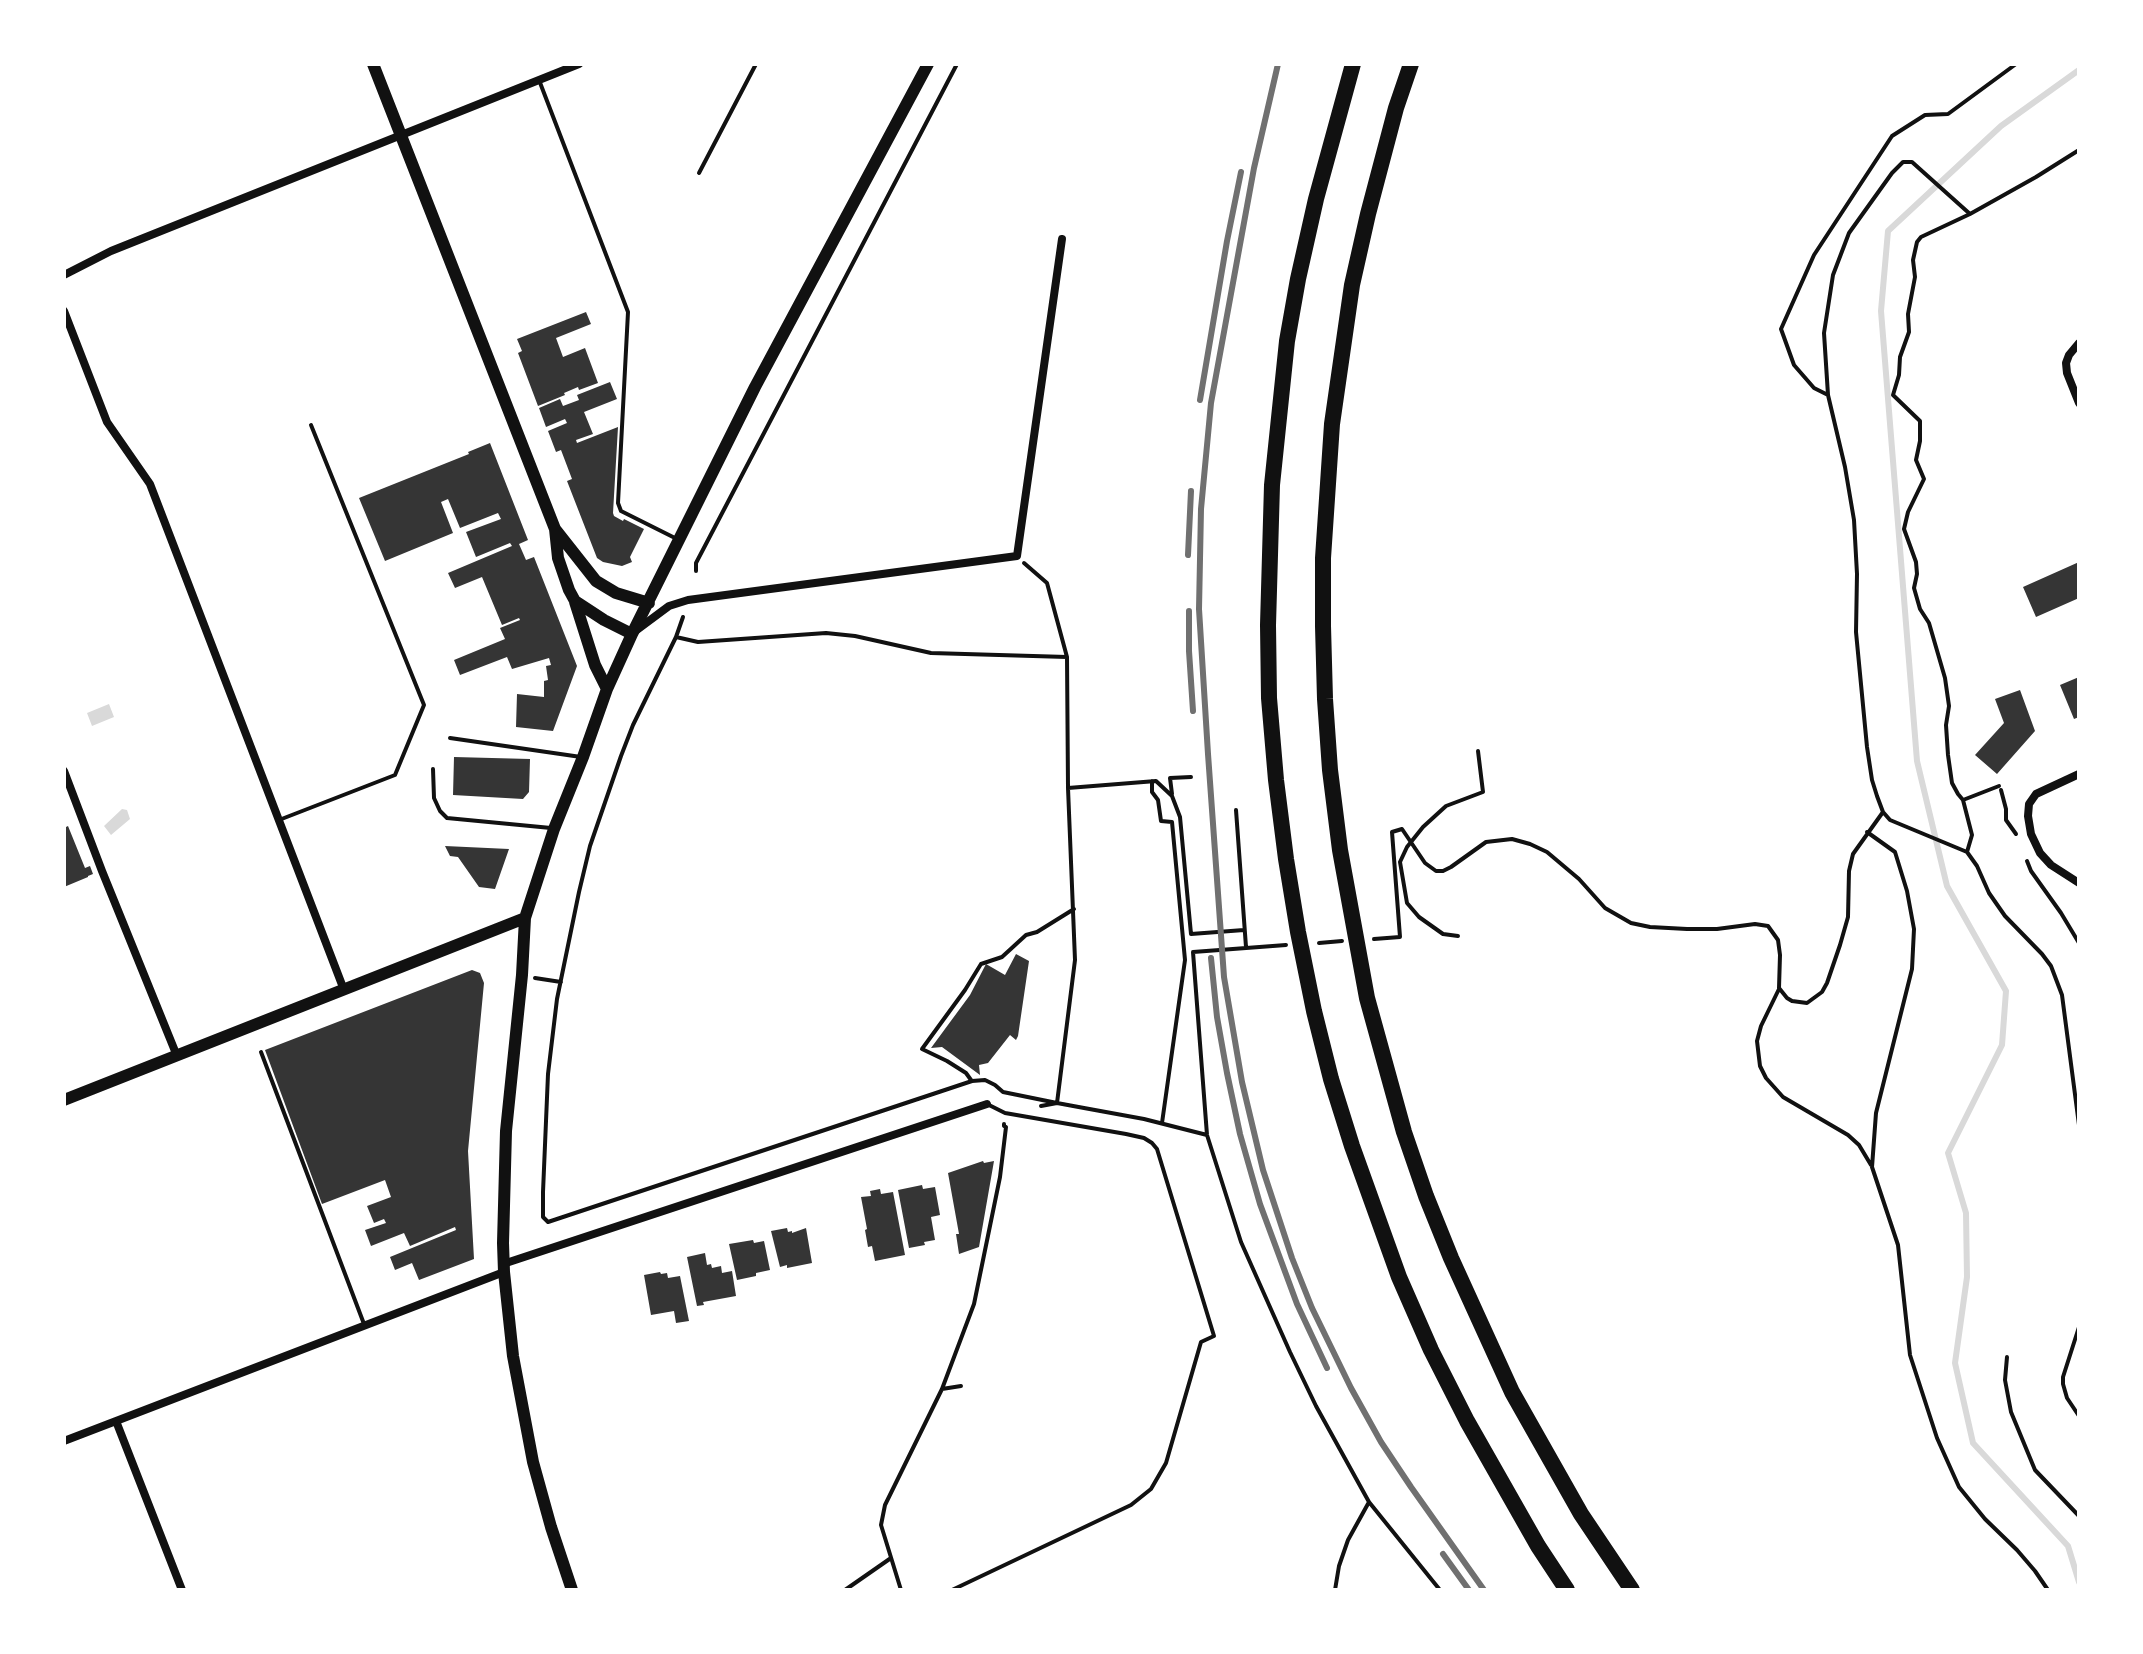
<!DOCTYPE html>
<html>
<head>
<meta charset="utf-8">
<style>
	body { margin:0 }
	#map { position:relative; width:2143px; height:1654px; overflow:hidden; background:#fff; font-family:"Open Sans",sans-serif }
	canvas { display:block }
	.frame { position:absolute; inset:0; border:66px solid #fff; pointer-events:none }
</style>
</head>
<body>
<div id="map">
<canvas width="2143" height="1654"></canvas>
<div class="frame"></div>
</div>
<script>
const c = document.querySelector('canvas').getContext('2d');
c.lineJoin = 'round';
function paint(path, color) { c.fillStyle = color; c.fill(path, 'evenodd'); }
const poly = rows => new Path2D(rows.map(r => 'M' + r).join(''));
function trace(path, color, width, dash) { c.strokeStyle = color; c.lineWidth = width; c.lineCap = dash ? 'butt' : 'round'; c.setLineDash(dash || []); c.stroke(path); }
paint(poly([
	[109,704,114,717,92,726,87,713],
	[122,809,127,810,130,819,111,835,104,826]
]), '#d9d9d9');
trace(poly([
	[2079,70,2001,126,1888,231,1881,311,1917,761,1947,886,2006,991,2002,1045,1948,1153,1966,1213,1967,1277,1955,1363,1973,1443,2068,1546,2079,1582]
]), '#d9d9d9', 6);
paint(poly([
	[586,312,591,324,556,338,563,357,585,348,598,383,579,390,578,387,564,393,565,395,538,406,518,353,522,351,517,339],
	[610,382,617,399,584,412,593,434,576,440,577,443,618,427,613,513,614,516,623,521,624,519,644,529,630,557,632,562,622,566,603,562,597,558,567,481,572,479,561,450,556,452,548,431,567,423,565,419,546,427,539,408,560,399,563,406,579,400,577,395],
	[490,443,528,540,519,544,526,560,534,557,577,666,553,731,516,727,517,694,544,697,544,681,548,680,546,666,551,665,549,658,512,669,507,657,460,675,454,660,505,639,500,628,520,620,519,618,502,625,482,577,455,588,448,573,512,546,510,543,476,557,466,532,501,519,498,513,460,528,448,499,441,502,453,533,385,561,359,498,469,454,468,452],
	[2079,562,2079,598,2036,617,2023,587],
	[2079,677,2079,717,2074,719,2060,685],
	[2020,690,2035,731,1997,774,1975,755,2004,723,1995,699],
	[454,757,530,759,529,792,523,799,453,795],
	[68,826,85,868,90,866,93,874,88,876,88,877,64,887,64,828],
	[445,846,509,849,495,889,479,887,458,857,450,856],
	[1016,954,1029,961,1018,1036,1016,1040,1010,1035,988,1063,979,1065,980,1075,942,1047,931,1048,970,995,986,964,1005,975],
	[472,970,480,973,484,983,468,1151,474,1259,419,1280,412,1263,395,1270,390,1257,456,1230,455,1227,410,1246,404,1233,371,1246,365,1230,386,1223,384,1219,374,1223,367,1206,391,1197,385,1180,322,1204,265,1050],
	[983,1161,984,1163,994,1161,979,1247,959,1254,956,1234,959,1234,948,1173],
	[922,1185,923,1189,935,1187,940,1215,931,1217,935,1240,924,1242,925,1245,909,1248,898,1190],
	[880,1189,881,1194,893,1192,905,1255,875,1261,872,1246,868,1247,865,1230,867,1229,861,1197,871,1196,870,1191],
	[787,1228,788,1232,792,1231,792,1233,806,1228,812,1263,787,1268,787,1265,780,1267,771,1231],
	[753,1240,754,1243,764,1241,770,1270,756,1273,756,1276,737,1280,729,1244],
	[705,1253,707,1265,711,1264,712,1268,721,1266,722,1273,732,1271,736,1296,703,1302,704,1305,697,1306,687,1257],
	[660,1272,661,1274,667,1273,668,1278,680,1276,689,1321,676,1323,674,1311,651,1315,644,1275]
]), '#353535');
trace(poly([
	[2079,150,2036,177,1970,214,1912,162,1903,162,1892,173,1849,233,1833,275,1824,333,1828,395,1845,467,1854,520,1857,574,1856,632,1867,747,1872,780,1877,796,1883,812,1890,820,1967,852,1977,866,1989,893,2005,916,2042,954,2051,966,2062,995,2079,1125],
	[1828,395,1814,388,1794,365,1781,329,1814,255,1892,136,1925,115,1948,114,2016,64],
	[696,571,696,563,957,64],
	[683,617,676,637,698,642,826,633,855,636,931,653,1067,657],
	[676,637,633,725,621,756,590,846,579,892,557,999,548,1074,543,1192,543,1217,548,1222,972,1081,985,1080,995,1085,1003,1092,1057,1103,1075,960,1068,788,1067,657,1047,583,1024,563],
	[1152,781,1152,792,1158,800,1161,821,1172,822,1185,960,1162,1123],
	[1068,788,1156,781,1172,796,1180,817,1191,934,1244,930],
	[2001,790,2006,809,2006,820,2016,834],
	[1172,794,1170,778,1191,777],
	[1963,800,1958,794,1952,783,1948,755,1946,725,1949,706,1945,678,1929,623,1920,609,1914,588,1917,574,1916,562,1904,529,1908,512,1924,479,1916,460,1920,441,1920,421,1893,395,1899,375,1900,357,1909,332,1908,314,1915,277,1913,260,1917,242,1921,237,1970,214],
	[1236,810,1246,947],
	[1867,832,1895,852,1907,891,1914,929,1912,969,1876,1113,1872,1167,1898,1245,1910,1355,1937,1438,1959,1487,1985,1519,2017,1550,2035,1571,2048,1590],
	[1967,852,1972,835,1963,800,1999,786],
	[2027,861,2031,871,2061,913,2079,943],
	[1458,936,1443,934,1419,917,1407,903,1400,862,1407,847,1423,827,1446,806,1483,792,1478,751],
	[1374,939,1400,937,1392,832,1402,829,1425,863,1436,871,1443,871,1451,867,1486,842,1512,839,1530,844,1547,852,1579,879,1605,908,1631,923,1650,927,1687,929,1717,929,1755,924,1768,926,1778,940,1780,955,1779,988,1787,998,1792,1001,1807,1003,1822,992,1827,983,1840,945,1848,917,1849,871,1853,854,1883,812],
	[1319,943,1342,941],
	[1286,945,1193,952,1207,1135,1241,1242,1290,1352,1316,1406,1369,1502,1440,1590],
	[535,978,561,982],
	[1779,989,1761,1026,1757,1041,1760,1066,1766,1078,1783,1097,1848,1135,1859,1145,1871,1165],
	[971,1080,966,1073,947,1061,922,1049,965,990,981,964,1002,957,1026,935,1037,932,1074,909],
	[1041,1106,1057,1103,1084,1108,1144,1119,1207,1135],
	[2079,1327,2063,1377,2063,1384,2067,1398,2079,1416],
	[2007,1357,2005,1380,2011,1412,2035,1470,2079,1516],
	[942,1389,961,1386],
	[845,1590,891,1558],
	[901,1590,881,1525,885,1505,942,1389,974,1304,1000,1177,1006,1127,1004,1126,1004,1124],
	[1335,1590,1339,1566,1348,1540,1369,1502]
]), '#111', 4);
trace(poly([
	[539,80,628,312,618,503,621,511,677,539],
	[699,173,756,64],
	[450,738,581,757],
	[433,769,434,798,440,811,447,818,551,828],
	[279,820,395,775,424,705,311,425],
	[261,1052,364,1324],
	[952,1590,1131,1505,1151,1489,1166,1463,1201,1342,1214,1336,1157,1149,1152,1143,1144,1138,1126,1134,1005,1113,989,1105]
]), '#111', 4);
trace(poly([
	[64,275,111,251,579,64],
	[64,311,107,422,150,484,344,990],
	[2079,343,2069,355,2066,363,2067,373,2079,403],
	[634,632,669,606,688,600,1017,556,1062,239],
	[64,771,102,871,177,1056],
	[2079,774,2036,794,2029,804,2028,816,2031,834,2040,853,2051,865,2079,883],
	[503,1264,987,1104],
	[116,1421,182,1590],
	[64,1441,504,1272]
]), '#111', 8);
trace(poly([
	[373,64,555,529,558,558,569,590,575,601,604,620,632,634],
	[555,529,596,581,616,593,649,603],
	[575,602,595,665,607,689],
	[64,1100,525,918],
	[572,1590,551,1527,533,1462,513,1356,504,1272,503,1243,506,1131,522,975,525,918,554,829,583,757,607,689,632,634,755,387,928,64]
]), '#111', 12);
trace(poly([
	[1353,64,1316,199,1298,279,1287,341,1272,485,1268,625,1269,698,1276,780,1286,859,1298,932,1314,1011,1331,1079,1352,1146,1399,1277,1431,1350,1467,1421,1538,1546,1567,1590],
	[1411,64,1396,108,1368,214,1352,285,1332,424,1323,558,1323,626,1325,699,1330,770,1340,850,1367,998,1404,1132,1426,1196,1451,1258,1512,1392,1581,1514,1632,1590]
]), '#111', 16);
trace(poly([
	[1278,64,1254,168,1211,403,1201,509,1199,609,1208,754,1224,977,1242,1082,1263,1170,1292,1258,1312,1308,1351,1388,1381,1442,1411,1487,1484,1590],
	[1200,400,1227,241,1241,172],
	[1188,555,1191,491],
	[1189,611,1189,651,1193,711],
	[1211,958,1217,1017,1227,1073,1240,1134,1260,1204,1297,1304,1327,1368],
	[1443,1554,1469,1590]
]), '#707070', 6);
</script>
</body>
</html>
